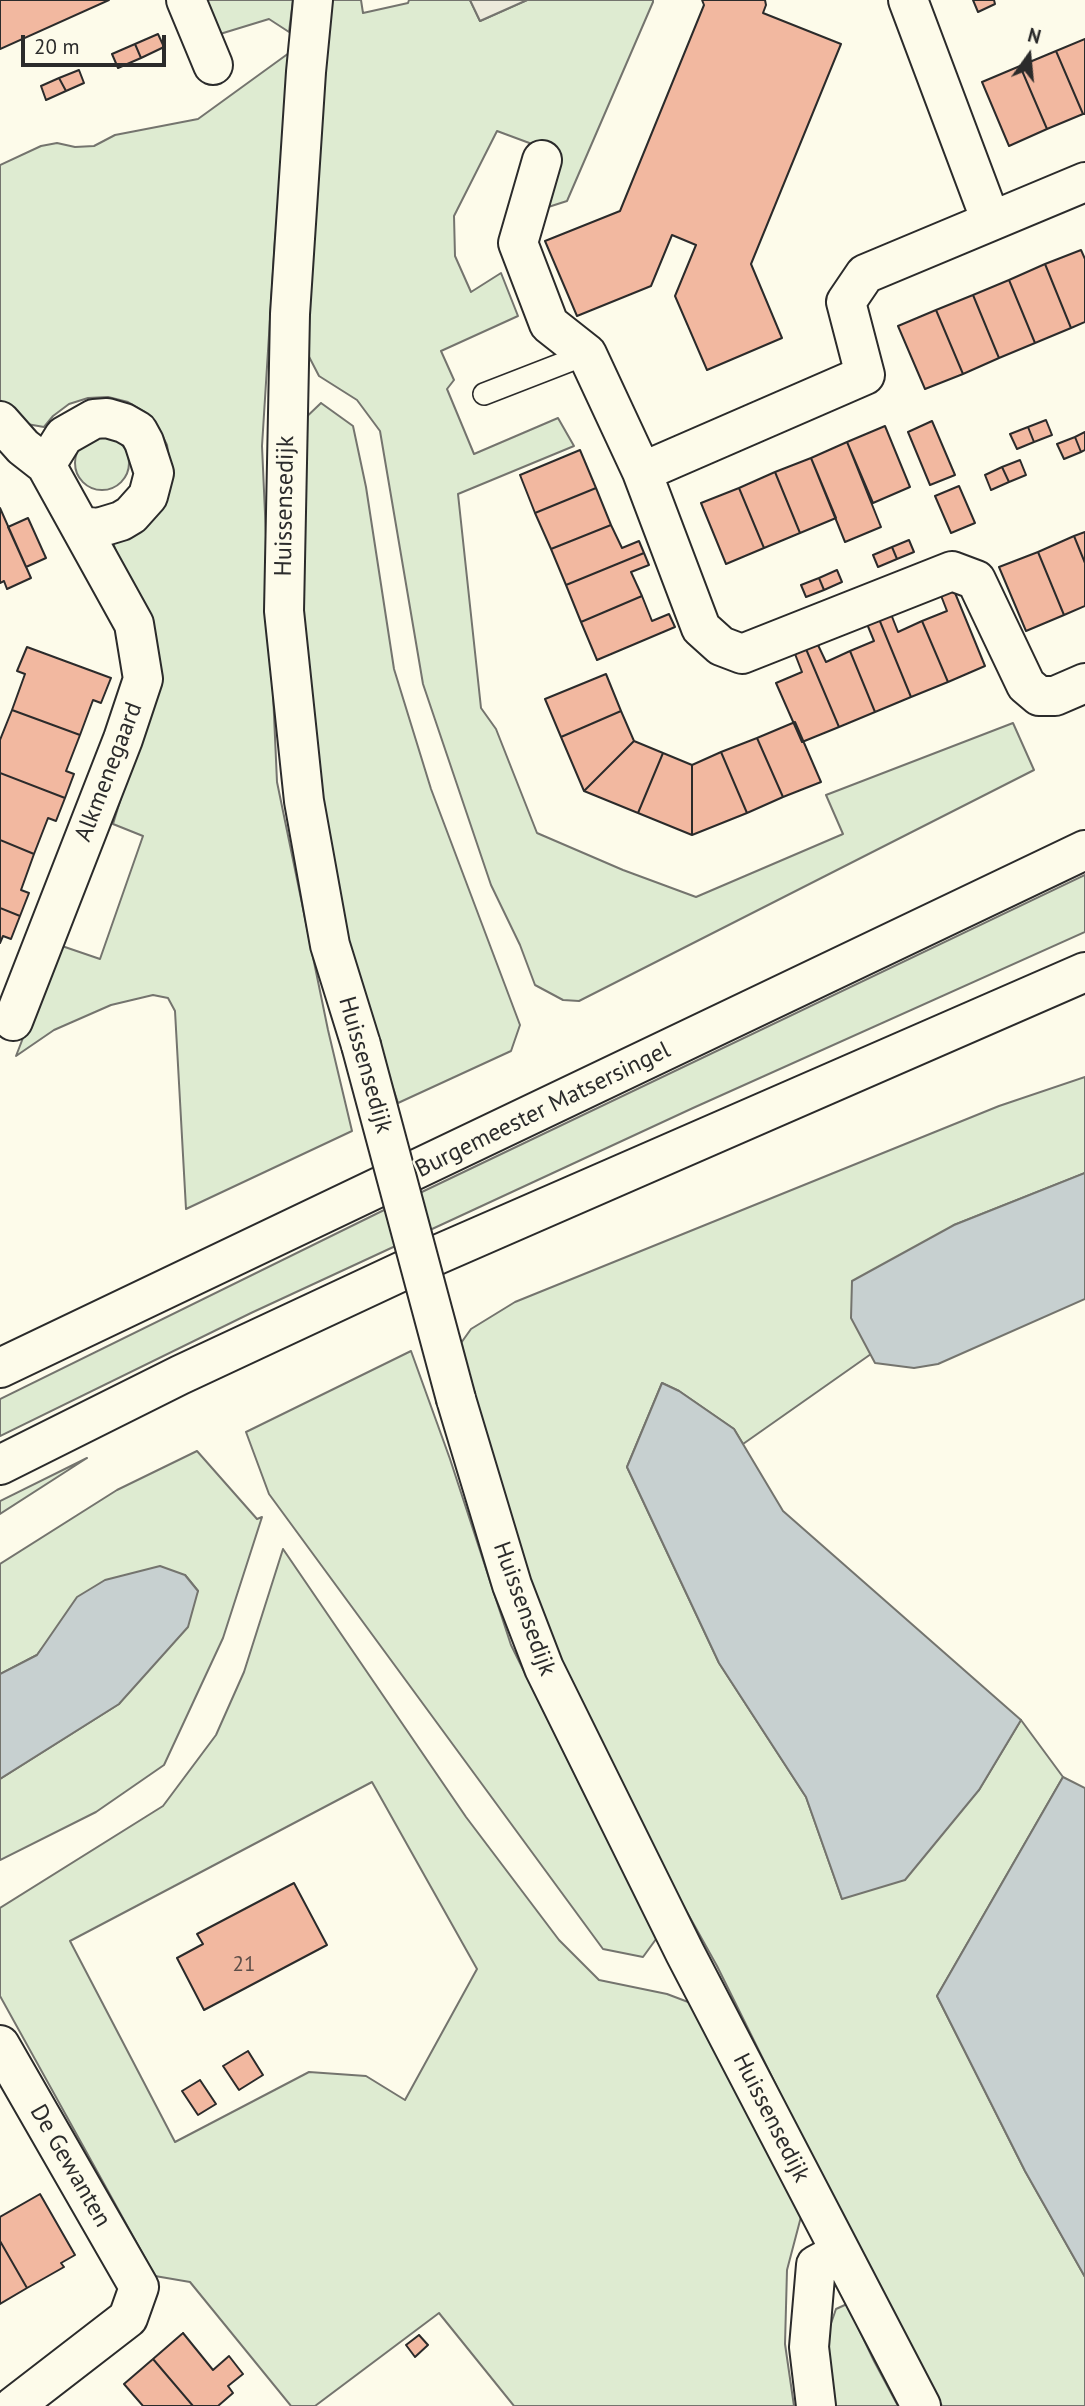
<!DOCTYPE html>
<html>
<head>
<meta charset="utf-8">
<style>
	body { margin:0 }
	#map { position:relative; width:1085px; height:2406px; overflow:hidden; background:#fdfbea; font-family:"PT Sans",sans-serif }
	canvas { display:block }
	.north { position:absolute; left:994px; top:21px; width:70px; height:70px; -webkit-text-stroke:5px #fdfbea; paint-order:stroke; rotate:15deg; font-size:19px; font-weight:700; line-height:28px; text-align:center; color:#2b2b2b }
	.north::after { content:''; display:block; margin:auto; width:24px; height:32px; background:#2b2b2b; clip-path:polygon(50% 0,100% 100%,50% 72%,0 100%) }
	.scale { position:absolute; left:21px; top:35px; width:145px; height:32px; box-sizing:border-box; border:4px solid #2b2b2b; border-top:0; padding-left:9px; font-size:21px; line-height:24px; white-space:nowrap; color:#2b2b2b; -webkit-text-stroke:5px #fdfbea; paint-order:stroke }
</style>
</head>
<body>
<div id="map">
<canvas width="1085" height="2406"></canvas>
<div class="north">N</div>
<div class="scale">20 m</div>
</div>
<script>
const c = document.querySelector('canvas').getContext('2d');
c.lineJoin = 'round';
function paint(path, color) { c.fillStyle = color; c.fill(path, 'evenodd'); }
const poly = rows => new Path2D(rows.map(r => 'M' + r).join(''));
function trace(path, color, width, dash) { c.strokeStyle = color; c.lineWidth = width; c.lineCap = dash ? 'butt' : 'round'; c.setLineDash(dash || []); c.stroke(path); }
function drawText(font, color, halo, rows, align = 'center') {
  c.font = font + ' "PT Sans",sans-serif'; c.lineWidth = 5; c.setLineDash([]); c.textBaseline = 'middle'; c.strokeStyle = halo; c.fillStyle = color; for (const [text, x, y, turn = 0] of rows) {
    c.save(); c.translate(x, y); c.rotate((+turn || 0) * Math.PI / 180); c.textAlign = isNaN(turn) ? turn : align; if (halo) c.strokeText(text, 0, 0); c.fillText(text, 0, 0); c.restore();
  }
}
const green = poly([
	[197,0,293,0,289,32,269,19,220,34,197,0],
	[331,0,361,0,363,13,408,3,409,0,470,0,480,21,527,0,653,0,653,2,567,201,539,210,559,154,497,131,454,216,455,256,471,292,501,273,518,316,441,351,454,380,447,389,474,454,558,418,574,446,458,494,481,708,496,729,537,833,623,870,696,897,843,834,826,795,1013,723,1034,770,579,1001,563,1000,535,985,520,945,491,885,423,684,380,431,357,400,319,376,304,347,331,0],
	[289,53,285,148,275,240,262,446,277,782,328,1030,352,1131,186,1209,175,1011,168,998,153,995,111,1005,54,1030,16,1056,59,945,100,959,143,836,113,824,136,749,153,648,110,535,170,465,167,445,158,427,145,412,128,402,108,397,88,398,69,404,53,416,44,427,21,423,0,400,0,165,41,146,57,143,75,147,94,146,115,135,198,119,289,53],
	[321,403,353,426,366,487,394,669,431,789,520,1025,511,1051,398,1103,371,1022,336,894,304,719,298,425,321,403],
	'75 463a27 27 0 1 1 54 0a27 27 0 1 1-54 0Z',
	[1085,875,1085,932,693,1108,251,1313,0,1436,0,1399,380,1212,1085,875],
	[1085,1077,1085,1173,954,1225,852,1318,871,1354,743,1444,734,1429,679,1391,662,1383,627,1467,719,1663,806,1797,842,1899,979,1790,1021,1720,1063,1777,937,1996,1025,2171,1085,2277,1085,2406,942,2406,825,2184,717,1966,611,1776,537,1621,456,1350,471,1329,515,1302,999,1106,1085,1077],
	[411,1351,450,1459,511,1645,584,1793,659,1935,643,1957,603,1949,269,1494,246,1432,411,1351],
	[197,1451,257,1519,262,1517,223,1638,164,1765,96,1812,0,1860,0,1779,119,1704,198,1591,185,1575,56,1630,37,1655,0,1674,0,1564,117,1490,197,1451],
	[87,1458,0,1514,0,1501,87,1458],
	[283,1549,466,1817,559,1940,599,1980,667,1994,696,2005,802,2213,787,2270,785,2344,794,2406,514,2406,439,2313,315,2406,291,2406,190,2282,155,2276,0,1996,0,1908,163,1806,216,1735,244,1672,283,1549],
	[372,1782,477,1969,405,2100,366,2076,309,2072,175,2142,70,1941,372,1782],
	[847,2304,874,2361,898,2406,835,2406,827,2335,836,2309,847,2304]
]);
paint(green, '#deebd1');
trace(green, '#74746e', 2);
const parking = poly([
	[470,0,527,0,480,21,470,0]
]);
paint(parking, '#eceadb');
trace(parking, '#74746e', 2);
const water = poly([
	[1085,1173,1085,1299,938,1364,914,1368,875,1363,851,1318,852,1281,954,1225,1085,1173],
	[662,1383,679,1391,734,1429,783,1511,1021,1720,979,1790,905,1880,842,1899,806,1797,719,1663,627,1467,662,1383],
	[160,1566,185,1575,198,1591,188,1627,119,1704,0,1779,0,1674,37,1655,77,1597,105,1580,160,1566],
	[1063,1777,1085,1788,1085,2277,1025,2171,937,1996,1063,1777]
]);
paint(water, '#c7d0d0');
trace(water, '#74746e', 2);
const building = poly([
	[0,0,109,0,0,49,0,0],
	[702,0,765,0,766,5,763,13,841,44,751,264,782,338,707,370,675,296,696,245,672,235,651,286,577,316,545,241,620,211,704,5,702,0],
	[973,0,994,0,995,4,978,12,973,0],
	[158,34,164,47,141,58,135,44,158,34],
	[1085,39,1085,114,1083,114,1056,51,1085,39],
	[135,44,141,58,118,68,112,54,135,44],
	[1056,51,1083,114,1047,129,1020,66,1056,51],
	[1020,66,1047,129,1009,146,982,82,1020,66],
	[79,70,84,83,66,91,59,78,79,70],
	[59,78,66,91,46,100,41,86,59,78],
	[1081,250,1085,259,1085,322,1071,328,1045,264,1081,250],
	[1045,264,1071,328,1035,343,1009,280,1045,264],
	[1009,280,1035,343,999,358,973,295,1009,280],
	[973,295,999,358,963,374,936,310,973,295],
	[936,310,963,374,925,389,898,326,936,310],
	[1046,420,1052,435,1034,442,1028,427,1046,420],
	[932,421,955,475,930,485,908,432,932,421],
	[885,426,910,487,873,503,847,442,885,426],
	[1028,427,1034,442,1017,449,1010,434,1028,427],
	[1085,432,1085,450,1081,452,1075,437,1085,432],
	[1075,437,1081,452,1064,459,1057,444,1075,437],
	[847,442,881,527,845,542,811,458,847,442],
	[580,450,596,488,535,513,520,475,580,450],
	[811,458,836,518,800,533,775,472,811,458],
	[1020,460,1026,475,1009,482,1002,467,1020,460],
	[1002,467,1009,482,991,490,985,475,1002,467],
	[775,472,800,533,764,548,739,488,775,472],
	[959,486,975,523,951,533,935,496,959,486],
	[596,488,611,525,551,549,535,513,596,488],
	[739,488,764,548,726,564,701,503,739,488],
	[0,508,31,578,7,589,4,581,0,583,0,508],
	[28,518,46,558,26,567,8,527,28,518],
	[611,525,622,548,639,541,644,553,566,585,551,549,611,525],
	[1085,532,1085,563,1074,536,1085,532],
	[1074,536,1085,563,1085,606,1064,615,1038,552,1074,536],
	[909,540,914,552,897,559,892,547,909,540],
	[892,547,897,559,878,567,873,555,892,547],
	[1038,552,1064,615,1026,631,999,567,1038,552],
	[644,553,649,565,631,572,642,596,581,622,566,585,644,553],
	[837,570,842,582,824,590,819,578,837,570],
	[819,578,824,590,806,597,801,585,819,578],
	[953,588,985,666,948,682,922,621,947,611,940,593,953,588],
	[642,596,652,621,669,614,675,627,597,660,581,622,642,596],
	[891,614,898,632,922,621,948,682,911,697,879,619,891,614],
	[879,619,911,697,875,712,850,651,874,641,867,624,879,619],
	[818,645,826,662,850,651,875,712,839,727,806,649,818,645],
	[27,647,111,678,101,703,93,700,80,735,12,710,25,674,17,671,27,647],
	[806,649,839,727,802,742,776,683,802,672,795,654,806,649],
	[606,674,621,711,561,737,545,699,606,674],
	[12,710,80,735,66,771,74,774,65,798,0,773,0,740,12,710],
	[621,711,634,741,584,791,561,737,621,711],
	[795,722,821,782,783,797,757,738,795,722],
	[757,738,783,797,747,813,721,752,757,738],
	[634,741,663,753,638,813,584,791,634,741],
	[721,752,747,813,692,835,692,765,721,752],
	[663,753,692,765,692,835,638,813,663,753],
	[0,773,65,798,56,821,48,818,34,854,0,840,0,773],
	[0,840,34,854,21,890,29,893,20,916,0,908,0,840],
	[0,908,20,916,11,939,3,936,0,943,0,908],
	[294,1883,327,1945,204,2010,177,1958,203,1944,197,1934,294,1883],
	[248,2051,263,2075,239,2090,223,2066,248,2051],
	[200,2080,216,2104,198,2115,182,2091,200,2080],
	[40,2194,75,2255,61,2263,64,2267,27,2288,0,2241,0,2217,40,2194],
	[0,2241,27,2288,0,2304,0,2241],
	[183,2333,213,2370,229,2356,243,2374,228,2386,233,2393,218,2406,193,2406,153,2359,183,2333],
	[419,2335,428,2345,415,2357,406,2345,419,2335],
	[153,2359,193,2406,143,2406,124,2384,153,2359]
]);
paint(building, '#f2b8a0');
trace(building, '#2b2b2b', 2);
const lane = poly([
	[484,394,587,354]
]);
const street = poly([
	[186,0,213,65],
	[313,0,306,72,290,314,284,611,304,801,330,945,361,1045],
	[908,0,991,221],
	[542,160,518,243,549,324,587,354,642,472,865,375,846,302,865,274,1085,182],
	[0,421,23,447,46,465,134,624,143,679,123,739,13,1021],
	[46,465,64,436,94,419,107,418,124,423,138,431,144,442,154,473,148,496,131,515,121,521,98,528,80,526],
	[642,472,701,628,721,646,742,654,952,571,976,580,1026,685,1039,696,1055,696,1085,683],
	[456,1399,512,1585,544,1668,685,1953,921,2406],
	[0,2045,139,2287,128,2318,14,2406],
	[816,2406,809,2347,816,2265,840,2252]
]);
const secondary = poly([
	[0,1368,1085,850],
	[0,1465,180,1375,439,1254,1085,972]
]);
trace(lane, '#2b2b2b', 24);
trace(street, '#2b2b2b', 42);
trace(secondary, '#2b2b2b', 42);
trace(lane, '#fdfbea', 21);
trace(street, '#fdfbea', 38);
trace(secondary, '#fdfbea', 38);
const streetBridge = poly([
	[361,1045,456,1399]
]);
trace(streetBridge, '#2b2b2b', 42, []);
trace(streetBridge, '#fdfbea', 38);
drawText('21px', '#5d4e48', null, [
	["21",244,1965]
]);
drawText('24px', '#2b2b2b', '#fdfbea', [
	["Huissensedijk",285,506,-89],
	["Alkmenegaard",109,772,-69],
	["Huissensedijk",365,1065,74],
	["Burgemeester Matsersingel",543,1110,-26],
	["Huissensedijk",524,1609,70],
	["Huissensedijk",771,2118,63],
	["De Gewanten",70,2166,60]
]);
</script>
</body>
</html>
